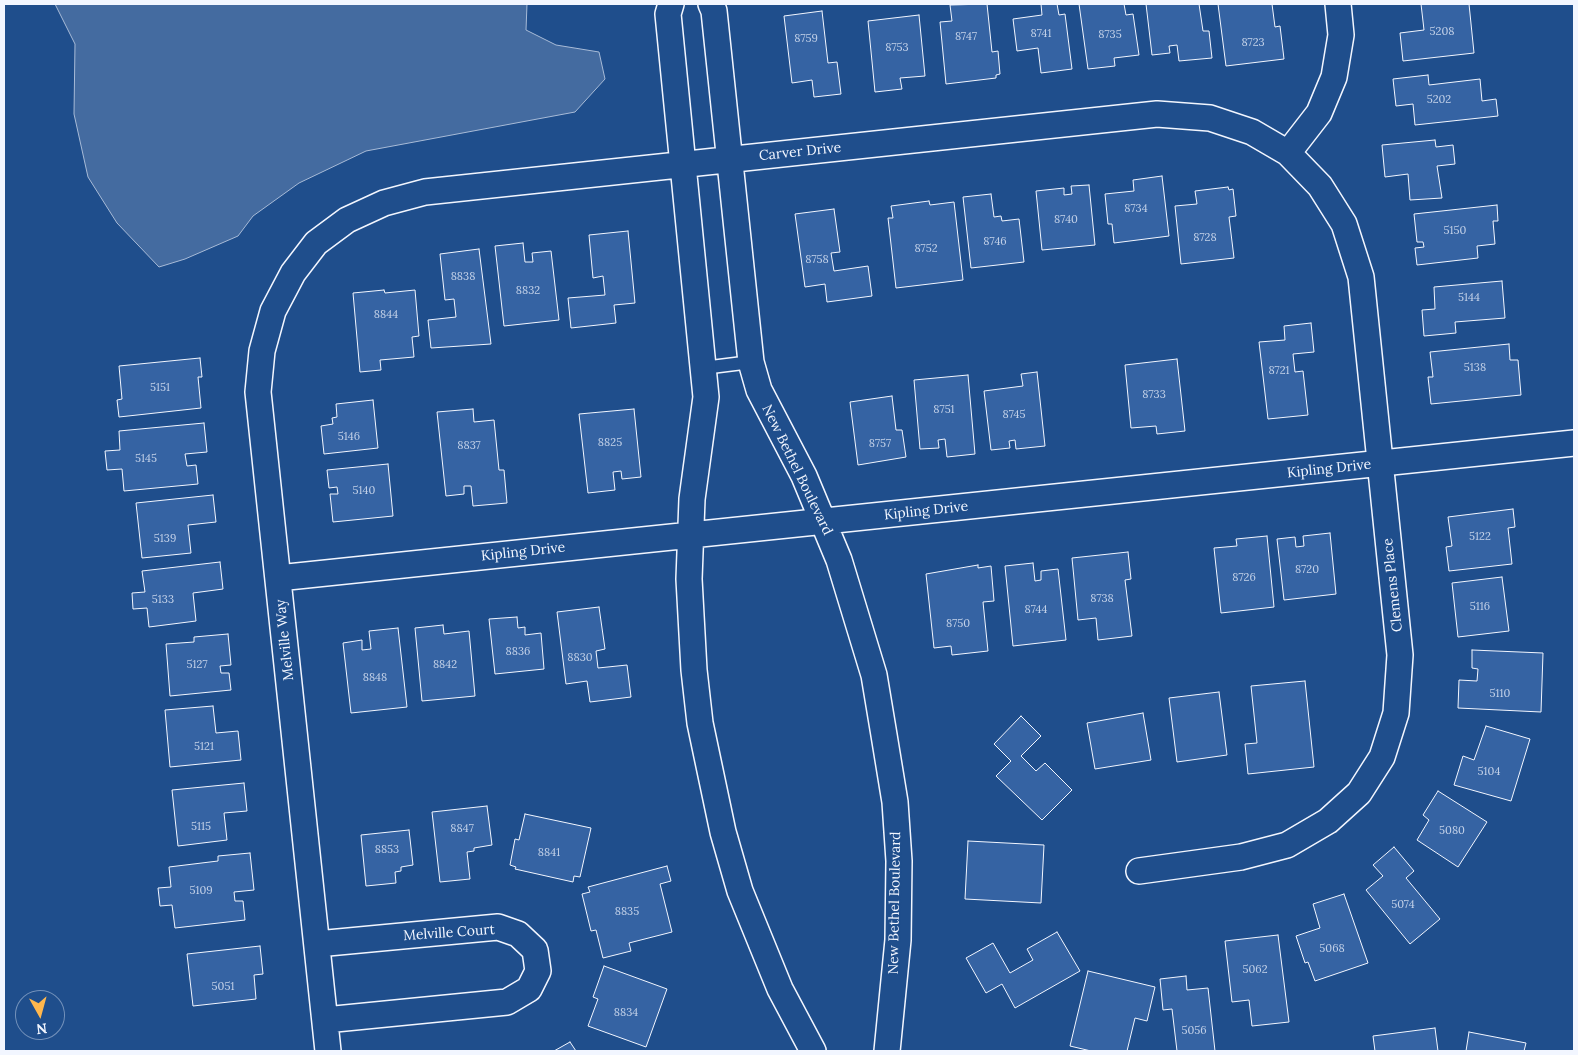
<!DOCTYPE html>
<html>
<head>
<meta charset="utf-8">
<style>
	body { margin:0 }
	#map { position:relative; width:1578px; height:1055px; overflow:hidden; background:#1f4e8c; font-family:Lora,serif }
	canvas { display:block }
	.frame { position:absolute; inset:0; border:5px solid #f2f6ff; pointer-events:none }
	.north { position:absolute; left:15px; top:990px; width:50px; height:50px; box-sizing:border-box; background:#1f4e8c; border:1px solid #7391ba; border-radius:50%; rotate:173deg; font-size:14px; font-weight:700; line-height:20px; text-align:center; color:#f2f6ff }
	.north::after { content:''; display:block; margin:auto; width:18px; height:22px; background:#ffb74d; clip-path:polygon(50% 0,100% 100%,50% 72%,0 100%) }
</style>
</head>
<body>
<div id="map">
<canvas width="1578" height="1055"></canvas>
<div class="frame"></div>
<div class="north">N</div>
</div>
<script>
const c = document.querySelector('canvas').getContext('2d');
c.lineJoin = 'round';
function paint(path, color) { c.fillStyle = color; c.fill(path, 'evenodd'); }
const poly = rows => new Path2D(rows.map(r => 'M' + r).join(''));
function trace(path, color, width, dash) { c.strokeStyle = color; c.lineWidth = width; c.lineCap = dash ? 'butt' : 'round'; c.setLineDash(dash || []); c.stroke(path); }
function drawText(font, color, halo, rows, align = 'center') {
  c.font = font + ' Lora,serif'; c.lineWidth = 4; c.setLineDash([]); c.textBaseline = 'middle'; c.strokeStyle = halo; c.fillStyle = color; for (const [text, x, y, turn = 0] of rows) {
    c.save(); c.translate(x, y); c.rotate((+turn || 0) * Math.PI / 180); c.textAlign = isNaN(turn) ? turn : align; if (halo) c.strokeText(text, 0, 0); c.fillText(text, 0, 0); c.restore();
  }
}
const water = poly([
	[55,4,527,4,526,30,556,45,599,52,605,79,575,112,366,151,299,183,253,216,238,236,185,259,159,267,117,223,88,177,74,114,75,44,55,4]
]);
paint(water, '#446ba0');
trace(water, '#a8bbd7', 1);
const building = poly([
	[987,4,992,52,998,51,1000,74,996,75,996,78,946,84,940,22,952,21,950,5,987,4],
	[1041,4,1057,4,1059,15,1065,14,1072,69,1041,73,1038,48,1017,51,1013,19,1042,15,1041,4],
	[1079,4,1124,4,1126,15,1133,14,1139,55,1114,58,1115,66,1088,69,1079,4],
	[1146,4,1199,4,1203,31,1209,31,1212,58,1179,61,1177,45,1169,46,1170,53,1152,55,1146,4],
	[1218,4,1272,4,1275,27,1280,26,1284,59,1226,66,1218,4],
	[1421,4,1469,4,1474,53,1403,61,1400,33,1424,30,1421,4],
	[822,11,828,63,837,62,841,94,814,97,812,80,792,83,784,16,822,11],
	[919,15,925,76,900,78,902,89,875,92,868,21,919,15],
	[1428,75,1429,85,1480,79,1482,101,1496,99,1498,116,1415,125,1413,104,1396,106,1393,79,1428,75],
	[1435,140,1436,147,1453,145,1455,164,1437,166,1442,198,1410,200,1408,174,1385,177,1382,145,1435,140],
	[1162,176,1169,236,1114,243,1112,224,1108,224,1105,194,1134,191,1133,180,1162,176],
	[1089,185,1095,245,1042,250,1036,191,1064,188,1064,195,1072,194,1071,186,1089,185],
	[1228,187,1229,190,1233,189,1236,216,1229,217,1234,258,1181,264,1175,206,1197,204,1195,191,1228,187],
	[991,194,994,217,1001,216,1002,221,1019,219,1024,262,971,268,963,197,991,194],
	[929,201,930,205,954,202,963,280,896,288,888,218,893,218,891,206,929,201],
	[1497,205,1498,221,1493,221,1495,244,1477,246,1478,258,1417,265,1415,248,1424,247,1423,242,1417,242,1414,214,1497,205],
	[834,209,840,252,831,253,834,271,868,266,872,296,827,302,825,284,805,287,795,214,834,209],
	[628,231,635,303,614,305,616,323,571,328,568,298,605,295,603,276,593,278,589,235,628,231],
	[523,243,525,262,533,262,532,253,551,251,559,320,504,326,495,246,523,243],
	[479,249,491,344,431,348,428,320,456,317,454,299,445,300,440,254,479,249],
	[1502,281,1505,318,1455,322,1456,333,1424,336,1422,310,1435,309,1434,287,1502,281],
	[384,290,385,293,415,290,419,336,412,337,414,357,380,360,381,370,360,372,353,293,384,290],
	[1311,323,1314,352,1293,354,1295,372,1303,371,1308,415,1268,419,1259,342,1285,340,1284,326,1311,323],
	[1509,344,1510,360,1518,360,1521,395,1431,404,1428,377,1433,377,1430,352,1509,344],
	[200,358,202,377,198,377,201,408,119,417,117,400,122,399,119,366,200,358],
	[1177,359,1185,431,1157,434,1156,426,1131,428,1125,365,1177,359],
	[1037,372,1045,446,1016,449,1015,440,1009,441,1010,448,991,450,984,391,1023,386,1021,374,1037,372],
	[968,375,975,454,947,457,945,439,938,440,939,448,920,449,914,380,968,375],
	[892,396,896,430,902,430,906,457,858,465,850,402,892,396],
	[373,400,378,448,324,454,321,426,333,424,332,418,337,417,336,404,373,400],
	[473,409,474,422,494,420,499,470,504,470,507,503,473,506,471,486,464,486,464,494,446,496,437,412,473,409],
	[634,409,641,477,622,479,621,471,613,472,615,490,588,493,579,414,634,409],
	[204,423,207,452,185,454,187,466,196,465,198,484,124,491,122,469,107,470,105,451,120,450,119,431,204,423],
	[388,464,393,516,333,522,330,494,338,494,337,487,329,488,327,470,388,464],
	[213,495,216,522,188,525,191,553,142,558,136,503,213,495],
	[1513,509,1515,527,1508,528,1512,564,1449,571,1446,547,1452,546,1448,517,1513,509],
	[1330,533,1336,594,1284,600,1277,539,1295,537,1296,547,1304,546,1303,536,1330,533],
	[1267,536,1274,607,1221,613,1214,548,1237,546,1236,539,1267,536],
	[1128,552,1131,579,1125,580,1132,636,1098,640,1096,618,1078,620,1072,558,1128,552],
	[220,562,223,589,193,593,196,621,149,627,147,608,133,609,132,593,145,592,142,571,220,562],
	[1033,563,1035,581,1041,580,1041,571,1058,569,1066,640,1013,646,1005,566,1033,563],
	[978,565,978,568,991,566,994,601,983,602,988,651,952,655,951,646,934,648,926,574,978,565],
	[1502,577,1509,631,1458,637,1452,583,1502,577],
	[599,607,605,649,596,651,598,668,627,665,631,697,590,702,587,681,566,684,557,612,599,607],
	[517,617,518,628,525,627,525,635,541,633,544,669,495,674,489,619,517,617],
	[443,625,444,634,469,631,475,696,422,701,415,628,443,625],
	[398,628,407,707,351,713,343,643,362,640,362,650,371,649,369,631,398,628],
	[228,634,231,665,220,666,221,673,229,673,231,690,170,696,166,644,194,642,194,637,228,634],
	[1472,650,1543,653,1541,712,1458,708,1459,680,1477,681,1478,669,1472,668,1472,650],
	[1305,681,1314,767,1248,774,1245,744,1257,743,1251,686,1305,681],
	[1219,692,1227,755,1177,762,1169,698,1219,692],
	[213,706,216,733,238,731,241,760,170,767,165,710,213,706],
	[1143,713,1151,760,1095,769,1087,723,1143,713],
	[1021,716,1041,736,1021,756,1036,771,1045,763,1072,790,1042,820,996,776,1011,761,994,744,1021,716],
	[1486,726,1530,739,1511,801,1454,785,1463,756,1474,760,1486,726],
	[244,783,247,811,224,813,227,840,178,846,172,790,244,783],
	[1438,791,1487,822,1458,867,1417,840,1429,820,1423,815,1438,791],
	[487,806,492,845,474,848,474,851,467,852,470,879,440,882,432,812,487,806],
	[525,814,591,828,580,877,574,876,573,882,515,869,516,867,510,865,515,839,519,840,525,814],
	[409,830,413,865,401,867,401,871,395,872,396,883,366,886,361,835,409,830],
	[968,841,1044,845,1041,903,965,899,968,841],
	[1394,847,1414,871,1406,878,1440,919,1410,944,1366,890,1383,876,1373,865,1394,847],
	[250,853,254,890,234,892,235,901,243,901,245,920,175,928,172,905,160,906,158,888,171,887,169,867,218,861,218,856,250,853],
	[667,866,671,881,660,884,672,932,629,943,631,951,603,958,596,930,591,931,582,894,590,892,588,887,667,866],
	[1344,894,1368,963,1315,981,1308,962,1305,963,1296,936,1320,928,1313,904,1344,894],
	[1057,932,1080,971,1015,1008,1002,984,986,993,966,958,993,943,1010,973,1033,960,1027,949,1057,932],
	[1278,935,1289,1022,1252,1026,1249,1000,1232,1002,1225,941,1278,935],
	[260,946,263,974,254,975,256,999,193,1006,187,954,260,946],
	[604,966,667,989,646,1047,588,1026,598,999,593,997,604,966],
	[1088,971,1155,987,1147,1021,1135,1018,1127,1051,1091,1051,1070,1046,1088,971],
	[1186,976,1187,990,1208,988,1215,1051,1177,1051,1172,1009,1163,1010,1160,979,1186,976],
	[1435,1028,1438,1051,1375,1051,1373,1036,1435,1028],
	[1469,1032,1526,1043,1524,1051,1466,1051,1469,1032],
	[570,1042,576,1051,554,1051,570,1042]
]);
paint(building, '#3563a3');
trace(building, '#f2f6ff', 1);
const service = poly([
	[703,368,751,362]
]);
const minor = poly([
	[671,4,668,14,706,397,692,499,689,579,694,670,700,723,723,832,740,891,780,989,813,1051],
	[711,4,714,11,751,362,759,390,804,476,839,560,874,675,884,735,895,802,899,861,898,940,887,1051],
	[1288,153,1319,113,1334,77,1341,35,1338,4],
	[278,578,1574,443],
	[317,944,498,927,518,934,535,950,538,971,529,989,507,1002,325,1020],
	[328,1051,258,392,262,351,273,311,293,273,316,243,347,220,384,203,425,192,1157,114,1210,118,1252,132,1288,153,1320,186,1344,224,1361,277,1400,655,1396,713,1382,757,1359,793,1328,821,1287,845,1241,857,1139,871]
]);
trace(service, '#f2f6ff', 15);
trace(minor, '#f2f6ff', 28);
trace(service, '#1f4e8c', 12);
trace(minor, '#1f4e8c', 25);
drawText('11px', '#c3d1e8', null, [
	["5208",1442,32],
	["8741",1041,34],
	["8735",1110,35],
	["8747",966,37],
	["8759",806,39],
	["8723",1253,43],
	["8753",897,48],
	["5202",1439,100],
	["8734",1136,209],
	["8740",1066,220],
	["5150",1455,231],
	["8728",1205,238],
	["8746",995,242],
	["8752",926,249],
	["8758",817,260],
	["8838",463,277],
	["8832",528,291],
	["5144",1469,298],
	["8844",386,315],
	["5138",1475,368],
	["8721",1279,371],
	["5151",160,388],
	["8733",1154,395],
	["8751",944,410],
	["8745",1014,415],
	["5146",349,437],
	["8825",610,443],
	["8757",880,444],
	["8837",469,446],
	["5145",146,459],
	["5140",364,491],
	["5122",1480,537],
	["5139",165,539],
	["8720",1307,570],
	["8726",1244,578],
	["8738",1102,599],
	["5133",163,600],
	["5116",1480,607],
	["8744",1036,610],
	["8750",958,624],
	["8836",518,652],
	["8830",580,658],
	["5127",197,665],
	["8842",445,665],
	["8848",375,678],
	["5110",1500,694],
	["5121",204,747],
	["5104",1489,772],
	["5115",201,827],
	["8847",462,829],
	["5080",1452,831],
	["8853",387,850],
	["8841",549,853],
	["5109",201,891],
	["5074",1403,905],
	["8835",627,912],
	["5068",1332,949],
	["5062",1255,970],
	["5051",223,987],
	["8834",626,1013],
	["5056",1194,1031]
]);
drawText('14px', '#f2f6ff', '#1f4e8c', [
	["Carver Drive",800,152,-6],
	["Kipling Drive",1329,469,-6],
	["New Bethel Boulevard",797,470,64],
	["Kipling Drive",926,511,-6],
	["Kipling Drive",523,552,-6],
	["Clemens Place",1393,585,-96],
	["Melville Way",285,640,-96],
	["New Bethel Boulevard",895,903,-89],
	["Melville Court",449,933,-4]
]);
</script>
</body>
</html>
